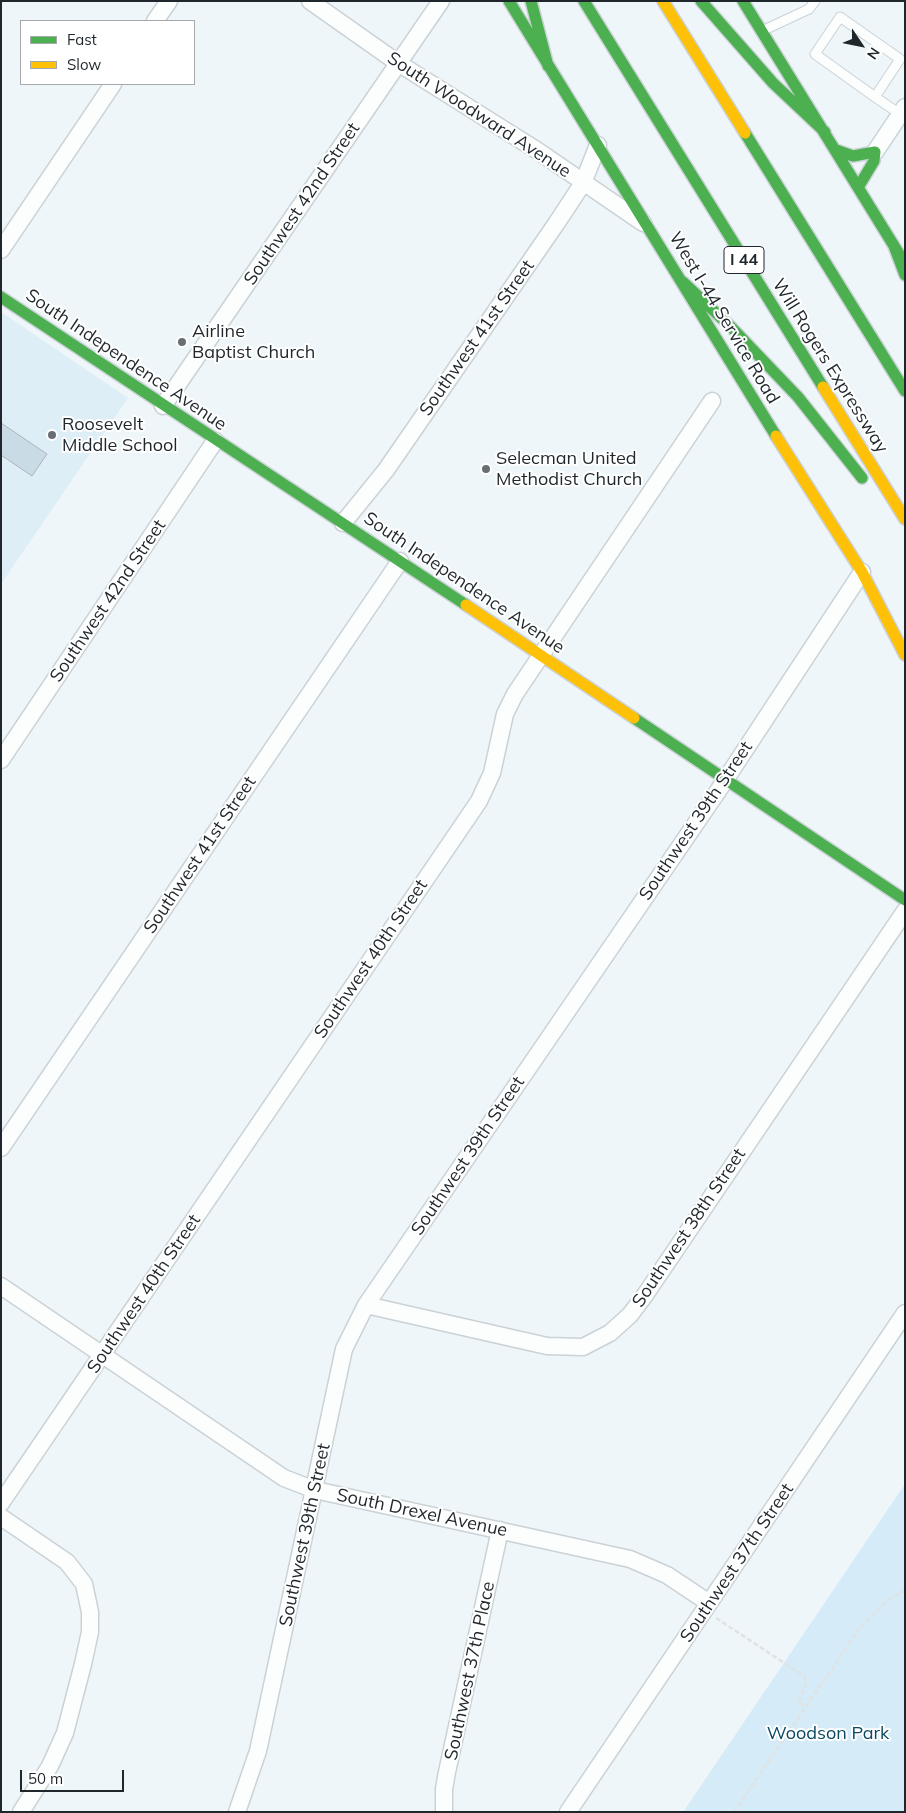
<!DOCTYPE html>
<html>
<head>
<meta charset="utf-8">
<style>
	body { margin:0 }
	#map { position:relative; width:906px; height:1813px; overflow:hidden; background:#eef6fa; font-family:Mulish,sans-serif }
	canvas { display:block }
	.frame { position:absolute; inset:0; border:2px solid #1f272c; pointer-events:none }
	.legend { position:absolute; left:20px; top:20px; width:175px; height:65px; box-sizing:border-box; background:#fff; border:1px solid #a5a9ab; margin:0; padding:6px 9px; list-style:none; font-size:15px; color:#1f272c }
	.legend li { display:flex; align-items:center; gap:10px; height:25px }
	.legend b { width:25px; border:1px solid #a5a9ab }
	.north { position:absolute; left:836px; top:20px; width:50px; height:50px; -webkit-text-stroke:4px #fff; paint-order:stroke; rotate:124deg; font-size:14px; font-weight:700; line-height:20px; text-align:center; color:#1f272c }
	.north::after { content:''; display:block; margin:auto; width:18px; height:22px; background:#1f272c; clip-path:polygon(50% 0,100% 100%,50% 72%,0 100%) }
	.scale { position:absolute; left:20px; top:1770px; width:104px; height:22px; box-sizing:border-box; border:2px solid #1f272c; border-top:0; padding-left:6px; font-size:15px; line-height:18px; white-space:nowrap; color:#1f272c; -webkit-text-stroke:4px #fff; paint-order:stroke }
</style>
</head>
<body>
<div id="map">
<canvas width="906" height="1813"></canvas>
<div class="frame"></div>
<ul class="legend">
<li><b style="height:6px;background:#4caf50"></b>Fast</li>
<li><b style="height:6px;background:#ffc107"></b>Slow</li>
</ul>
<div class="north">N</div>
<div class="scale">50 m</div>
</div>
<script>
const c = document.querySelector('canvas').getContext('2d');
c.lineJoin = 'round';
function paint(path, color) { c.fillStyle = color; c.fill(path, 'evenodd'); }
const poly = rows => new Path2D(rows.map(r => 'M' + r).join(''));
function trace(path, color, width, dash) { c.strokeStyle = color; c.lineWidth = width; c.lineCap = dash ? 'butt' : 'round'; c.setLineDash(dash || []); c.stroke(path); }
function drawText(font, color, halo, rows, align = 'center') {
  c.font = font + ' Mulish,sans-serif'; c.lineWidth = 4; c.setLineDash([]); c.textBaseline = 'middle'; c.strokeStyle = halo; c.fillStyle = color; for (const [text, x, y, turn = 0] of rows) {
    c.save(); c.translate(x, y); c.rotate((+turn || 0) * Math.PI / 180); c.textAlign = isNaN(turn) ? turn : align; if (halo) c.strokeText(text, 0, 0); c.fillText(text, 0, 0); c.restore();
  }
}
paint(poly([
	[1,312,128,398,1,584]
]), '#ddeef7');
paint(poly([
	[905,1484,905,1812,683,1812]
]), '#d5ecf8');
const building = poly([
	[1,423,47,454,32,476,1,455,1,423]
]);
paint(building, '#c9dbe5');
trace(building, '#adb5b9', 1);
const lane = poly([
	[762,31,809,9,815,1],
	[875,97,900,59,840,17,815,54,875,97,900,114]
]);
const street = poly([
	[310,1,398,63,538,151,643,223],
	[155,21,169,1],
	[875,152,905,107],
	[1,250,113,84],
	[163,406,441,1],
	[343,523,386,470,556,224,583,183,598,145],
	[1,760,215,441],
	[1,1148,400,561],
	[1,1286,284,1478,315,1490,630,1559,667,1575,709,1603],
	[366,1305,547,1346,583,1347,610,1333,630,1315,645,1295,905,911],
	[1,1503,479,801,492,773,505,714,515,694,712,401],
	[1,1517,67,1562,84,1584,90,1612,90,1632,83,1664,65,1733,50,1766,21,1812],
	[237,1812,258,1751,344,1349,366,1305,718,791,862,572],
	[444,1812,444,1789,447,1772,500,1530],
	[568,1812,905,1313]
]);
const fast = poly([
	[509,1,776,436],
	[531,1,548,66],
	[584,1,823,387],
	[701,1,773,83,825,132],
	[743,1,904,262],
	[745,133,905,391],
	[836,150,853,156,875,152,874,161,859,186],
	[894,246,905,275],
	[683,282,732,328,798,397,862,478],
	[1,297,466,605],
	[634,718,905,900]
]);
const slow = poly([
	[663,1,745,133],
	[823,387,905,519],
	[776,436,862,572,905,655],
	[466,605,634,718]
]);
trace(lane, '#cad2d6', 11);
trace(street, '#cad2d6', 19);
trace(fast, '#cad2d6', 14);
trace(slow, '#cad2d6', 14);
trace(poly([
	[716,1618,804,1676,806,1685,798,1702,806,1707],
	[734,1812,861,1626,890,1599,905,1590]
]), '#e0e2e3', 2.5, [5, 2.5]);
trace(lane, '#fcfefe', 9);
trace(street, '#fcfefe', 16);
trace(fast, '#4caf50', 11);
trace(slow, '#ffc107', 11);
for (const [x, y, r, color] of [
	[182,342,5,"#676f74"],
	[52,435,5,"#676f74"],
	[486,469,5,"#676f74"]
]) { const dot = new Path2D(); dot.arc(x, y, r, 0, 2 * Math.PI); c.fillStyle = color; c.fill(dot); trace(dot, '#fff', 2); }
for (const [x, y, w] of [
	[744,260,40]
]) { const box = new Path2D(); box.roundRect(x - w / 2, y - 13.5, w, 27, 4); c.fillStyle = '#fff'; c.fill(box); trace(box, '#1f272c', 1); }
drawText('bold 16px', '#1f272c', null, [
	["I 44",744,260]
]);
drawText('18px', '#1f272c', '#fff', [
	["South Woodward Avenue",479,115,33],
	["Southwest 42nd Street",302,204,-56],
	["West I-44 Service Road",724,318,59],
	["Southwest 41st Street",477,338,-55],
	["South Independence Avenue",126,360,34],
	["Will Rogers Expressway",830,366,58],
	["South Independence Avenue",464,583,34],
	["Southwest 42nd Street",108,601,-56],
	["Southwest 39th Street",696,821,-56],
	["Southwest 41st Street",200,855,-56],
	["Southwest 40th Street",371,959,-56],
	["Southwest 39th Street",468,1156,-56],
	["Southwest 38th Street",689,1228,-56],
	["Southwest 40th Street",144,1294,-56],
	["South Drexel Avenue",422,1513,12],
	["Southwest 39th Street",305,1535,-78],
	["Southwest 37th Street",737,1563,-56],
	["Southwest 37th Place",470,1671,-78]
]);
drawText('18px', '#1f272c', '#fff', [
	["Airline",192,332],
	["Baptist Church",192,353],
	["Roosevelt",62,425],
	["Middle School",62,446],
	["Selecman United",496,459],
	["Methodist Church",496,480]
], 'left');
drawText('18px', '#094964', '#fff', [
	["Woodson Park",828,1734]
]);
</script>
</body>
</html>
